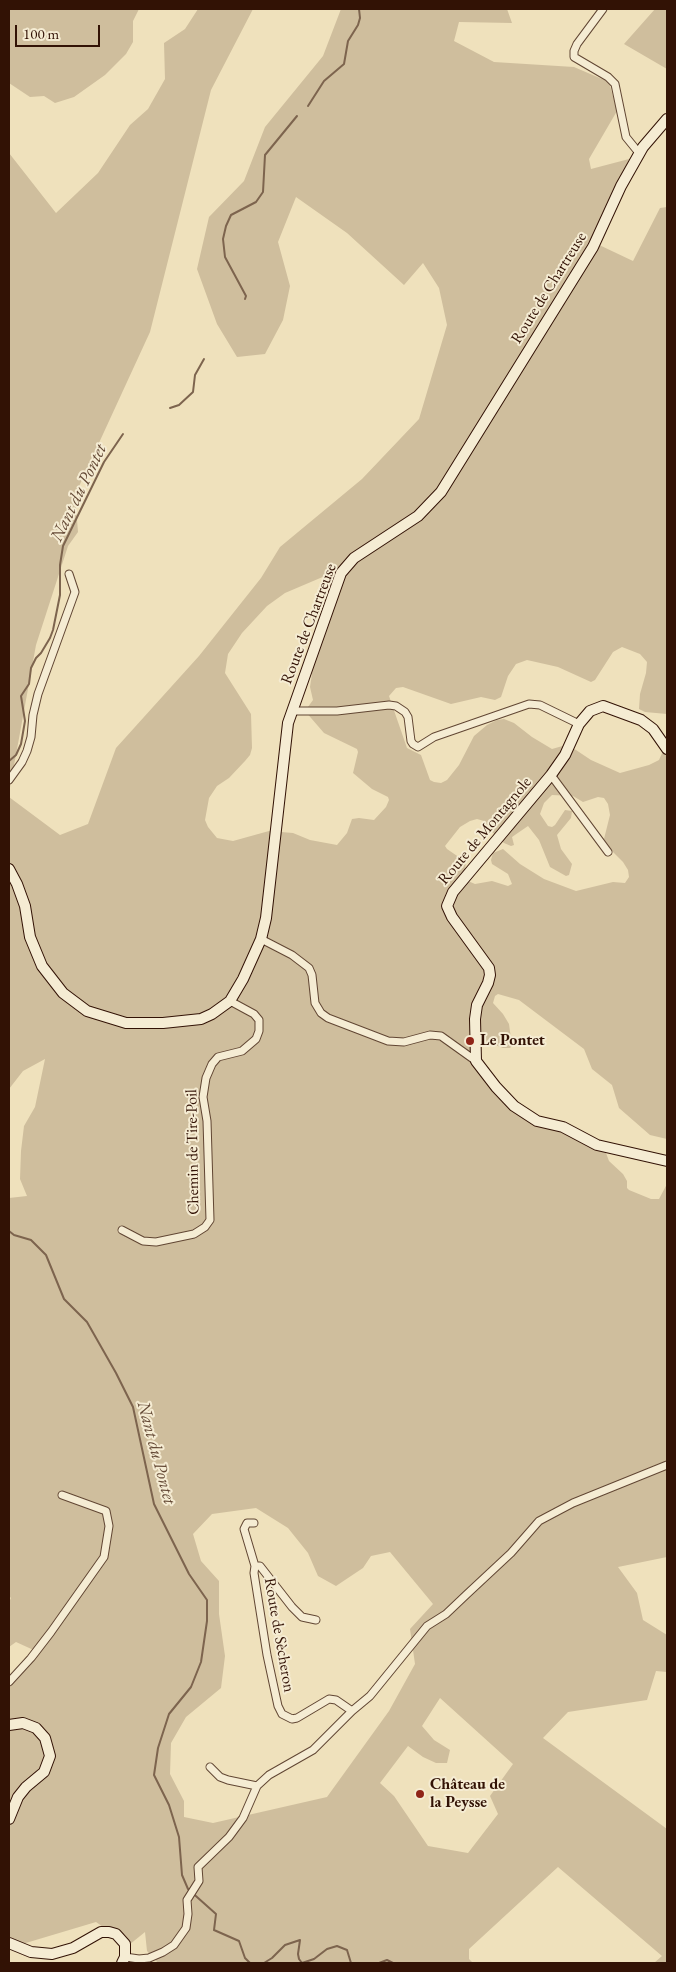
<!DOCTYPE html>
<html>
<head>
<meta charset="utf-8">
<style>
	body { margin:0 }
	#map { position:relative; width:676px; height:1972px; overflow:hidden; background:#efe1bc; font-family:"EB Garamond",serif }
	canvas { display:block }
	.frame { position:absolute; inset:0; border:10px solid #321205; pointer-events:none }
	.scale { position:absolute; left:15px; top:25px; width:85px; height:22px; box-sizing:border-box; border:2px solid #321205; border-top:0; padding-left:6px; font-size:15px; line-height:18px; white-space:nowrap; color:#321205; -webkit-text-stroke:4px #f5ecd3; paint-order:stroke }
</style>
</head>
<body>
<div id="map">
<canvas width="676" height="1972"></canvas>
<div class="frame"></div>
<div class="scale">100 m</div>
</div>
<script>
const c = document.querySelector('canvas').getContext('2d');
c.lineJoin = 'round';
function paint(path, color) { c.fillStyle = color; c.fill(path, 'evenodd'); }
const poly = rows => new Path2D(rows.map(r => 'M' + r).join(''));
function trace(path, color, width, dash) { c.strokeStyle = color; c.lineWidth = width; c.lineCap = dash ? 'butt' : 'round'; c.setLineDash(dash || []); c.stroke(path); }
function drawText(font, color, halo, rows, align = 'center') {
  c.font = font + ' "EB Garamond",serif'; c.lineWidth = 4; c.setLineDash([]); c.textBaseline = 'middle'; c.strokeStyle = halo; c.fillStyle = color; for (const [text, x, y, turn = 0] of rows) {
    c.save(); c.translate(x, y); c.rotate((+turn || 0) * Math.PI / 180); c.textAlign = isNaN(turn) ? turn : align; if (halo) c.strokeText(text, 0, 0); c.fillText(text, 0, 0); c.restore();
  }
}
paint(poly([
	[9,9,139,9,133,21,133,42,126,54,105,75,74,97,55,103,44,96,30,97,9,83],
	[198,9,253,9,211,90,150,332,75,495,78,532,68,546,36,645,9,793,9,153,56,213,98,173,130,125,148,109,165,79,164,43,185,29],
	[341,9,507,9,512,23,459,22,454,41,494,62,574,67,609,82,617,111,589,159,591,169,629,159,595,243,633,261,660,208,667,207,667,714,645,712,639,709,640,694,646,673,647,662,640,654,622,647,613,652,595,680,591,682,558,667,527,660,516,664,508,676,501,697,495,700,481,697,451,704,403,687,396,688,389,696,407,748,421,755,430,780,434,782,441,783,447,780,459,765,474,736,487,725,497,720,504,719,514,723,532,737,552,749,566,745,570,746,591,760,620,773,649,765,659,760,663,751,667,757,667,1139,650,1135,619,1108,612,1085,592,1069,584,1049,519,1000,498,994,495,996,493,1003,503,1014,509,1024,512,1046,510,1048,503,1048,485,1041,482,1042,480,1061,506,1095,534,1116,573,1128,591,1148,606,1153,609,1161,623,1174,627,1181,627,1188,629,1190,651,1199,659,1199,667,1184,667,1557,618,1567,637,1593,643,1620,667,1635,667,1672,656,1671,647,1700,568,1712,543,1738,667,1829,667,1963,654,1963,662,1956,558,1867,469,1949,469,1959,473,1963,158,1963,147,1951,145,1932,129,1945,96,1922,9,1948,9,1684,38,1652,16,1642,9,1647,9,1602,11,1598,9,1596,9,1198,27,1196,20,1179,21,1151,24,1126,35,1107,45,1059,23,1071,9,1089,9,797,60,835,88,824,116,748,199,656,261,578,280,547,362,479,419,419,447,325,439,288,423,263,404,285,347,233,296,197,278,242,290,286,283,320,265,354,237,357,217,324,197,269,209,217,244,181,265,127,323,56],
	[332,573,342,584,314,660,310,687,313,700,305,711,324,733,357,749,358,752,353,773,372,789,388,797,389,800,386,807,374,820,359,818,352,819,347,833,337,845,310,840,293,833,269,831,233,841,217,838,208,827,205,820,209,798,217,786,229,778,245,761,250,755,252,748,251,714,225,673,228,654,242,633,267,606,285,593],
	[552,795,573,796,583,802,598,797,604,798,608,804,610,815,604,839,607,846,623,862,628,870,629,877,625,883,613,882,576,891,544,879,520,864,503,849,493,853,491,860,492,864,508,874,512,884,508,886,492,881,475,884,468,881,465,869,466,862,447,849,445,846,460,827,470,821,477,819,484,821,490,830,504,843,511,846,514,845,512,837,528,826,539,840,550,867,566,876,569,875,572,864,561,849,557,835,571,818,572,811,565,810,555,825,552,827,548,826,540,814,544,803],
	[256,1508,288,1528,308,1553,318,1576,336,1586,363,1568,371,1556,390,1552,433,1604,410,1629,415,1664,389,1711,327,1797,213,1823,184,1817,184,1801,170,1774,171,1743,186,1717,221,1688,225,1656,219,1614,219,1581,201,1561,193,1534,212,1514],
	[440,1698,513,1764,490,1796,498,1814,468,1853,428,1846,394,1796,380,1783,408,1746,423,1757,436,1763,447,1763,450,1750,434,1740,422,1726],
	[655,9,667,9,667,69,624,44]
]), '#cfbe9d');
trace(poly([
	[308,106,324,81,344,64,348,41,358,25,360,18,359,9],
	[245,299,246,296,225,257,223,239,226,226,231,215,256,202,263,192,265,155,297,116],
	[170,408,179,405,193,392,195,375,204,359],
	[9,761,16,755,21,744,25,721,21,696,29,684,31,668,36,658,41,653,50,638,53,630,60,595,60,565,63,546,104,462,123,434],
	[9,1231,14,1235,31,1240,46,1255,64,1299,87,1322,116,1373,133,1407,154,1504,189,1574,207,1600,207,1621,201,1662,191,1687,169,1714,158,1748,154,1775,169,1805,179,1837,182,1875,188,1889,216,1914,214,1930,239,1941,245,1958,250,1963],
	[264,1963,272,1958,285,1945,300,1940,298,1954,299,1959,302,1963,314,1959,327,1949,337,1946,347,1950,351,1963],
	[379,1963,387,1960,393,1963]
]), '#7d644e', 2);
const street = poly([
	[603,9,577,44,574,51,574,57,608,77,615,84,626,137,639,153],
	[292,711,337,711,389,705,396,706,405,712,408,717,411,741,413,744,418,747,434,737,529,704,540,705,579,724],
	[551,775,608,852],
	[9,780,22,762,27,751,31,737,33,715,38,694,75,592,69,574],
	[261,939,292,955,309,968,312,975,315,1003,321,1013,328,1018,388,1041,404,1042,430,1035,441,1036,476,1061],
	[122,1230,143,1241,156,1242,194,1234,205,1227,210,1220,207,1121,203,1097,206,1078,212,1064,218,1057,242,1051,256,1039,259,1031,259,1020,254,1014,230,1001],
	[254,1523,247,1523,244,1529,255,1566],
	[316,1620,302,1617,292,1607,260,1566,255,1566,254,1573,267,1655,278,1706,282,1714,292,1719,297,1718,329,1699,336,1700,352,1711],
	[9,1682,31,1658,51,1632,104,1557,109,1526,106,1511,62,1495],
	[210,1767,220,1777,228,1780,257,1786],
	[125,1957,139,1959,149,1958,163,1952,174,1945,186,1928,188,1914,187,1900,199,1881,198,1867,229,1837,243,1818,257,1786,269,1775,313,1750,352,1711,370,1696,427,1626,446,1614,466,1595,511,1553,539,1521,573,1503,667,1465]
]);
const secondary = poly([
	[667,749,653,729,641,720,603,706,590,711,579,724,565,755,551,775,453,892,447,906,452,917,489,968,490,975,488,983,477,1005,475,1019,476,1061,496,1087,514,1106,537,1121,563,1127,597,1145,667,1161],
	[9,869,17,884,25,906,30,937,42,966,63,993,87,1011,126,1023,163,1023,201,1019,212,1014,230,1001,243,979,261,939,266,918,288,723,341,573,354,558,418,516,441,492,593,247,621,186,643,147,667,119],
	[9,1725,23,1723,36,1728,45,1738,50,1756,44,1772,26,1787,18,1797,9,1819],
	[9,1943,31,1952,52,1954,73,1948,101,1932,109,1932,116,1934,125,1944,125,1957,122,1963]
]);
trace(street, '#614633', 9);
trace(secondary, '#321205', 12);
trace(street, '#f5ecd3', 7);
trace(secondary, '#f5ecd3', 10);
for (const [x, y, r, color] of [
	[470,1041,5,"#8f2418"],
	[420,1794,5,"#8f2418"]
]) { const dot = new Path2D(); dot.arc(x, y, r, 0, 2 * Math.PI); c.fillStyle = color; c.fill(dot); trace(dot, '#f5ecd3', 2); }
drawText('16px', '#321205', '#f5ecd3', [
	["Route de Chartreuse",549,288,-58],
	["Route de Chartreuse",309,624,-69],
	["Route de Montagnole",485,831,-50],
	["Chemin de Tire-Poil",193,1152,-91],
	["Route de Sècheron",279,1635,80]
]);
drawText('bold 16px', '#321205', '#f5ecd3', [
	["Le Pontet",480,1041],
	["Château de",430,1785],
	["la Peysse",430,1803]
], 'left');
drawText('italic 18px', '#644935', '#f5ecd3', [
	["Nant du Pontet",79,493,-64],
	["Nant du Pontet",156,1453,75]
]);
</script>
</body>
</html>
